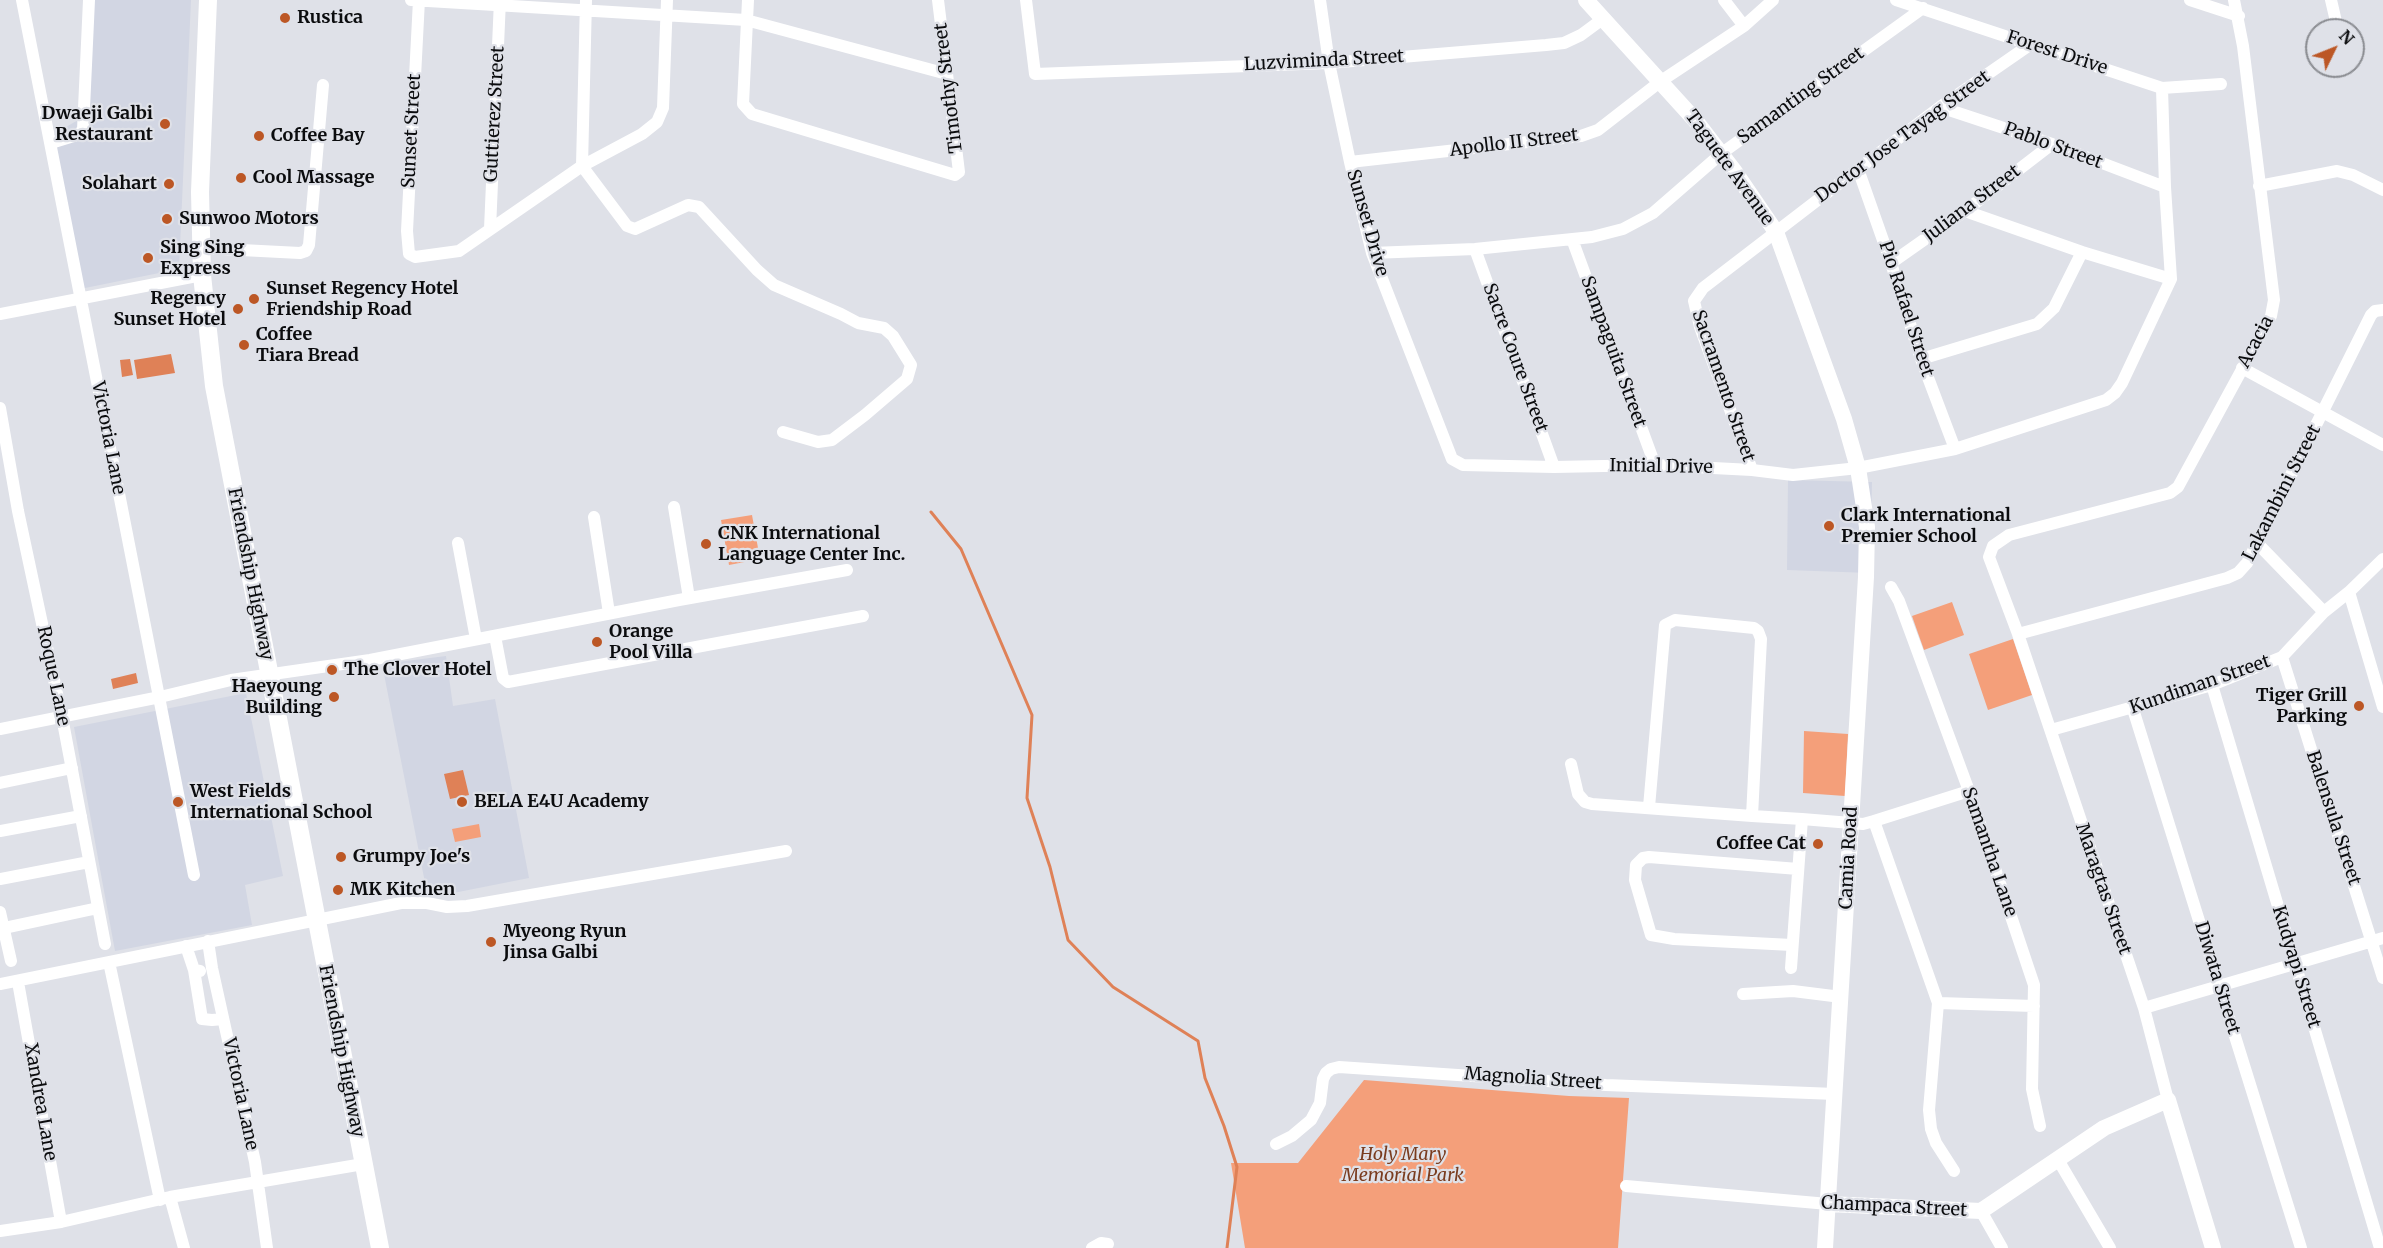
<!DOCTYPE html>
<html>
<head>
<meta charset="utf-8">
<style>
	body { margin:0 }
	#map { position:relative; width:2383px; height:1248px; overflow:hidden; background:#dfe1e8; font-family:Merriweather,serif }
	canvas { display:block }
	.north { position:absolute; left:2305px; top:18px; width:60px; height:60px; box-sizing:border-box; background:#dfe1e8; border:2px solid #8a8c91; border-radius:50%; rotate:47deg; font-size:16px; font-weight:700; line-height:24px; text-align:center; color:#0b0c0e }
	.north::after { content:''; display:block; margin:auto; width:21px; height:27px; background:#bc5725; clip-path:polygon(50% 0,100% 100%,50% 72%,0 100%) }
</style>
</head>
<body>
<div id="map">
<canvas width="2383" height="1248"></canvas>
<div class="north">N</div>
</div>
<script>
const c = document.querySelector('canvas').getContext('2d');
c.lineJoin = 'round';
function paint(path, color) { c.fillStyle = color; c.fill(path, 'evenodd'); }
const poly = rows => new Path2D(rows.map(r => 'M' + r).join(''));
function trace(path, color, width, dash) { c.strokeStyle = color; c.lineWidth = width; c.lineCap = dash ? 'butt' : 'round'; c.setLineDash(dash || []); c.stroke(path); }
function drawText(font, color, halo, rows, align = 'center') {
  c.font = font + ' Merriweather,serif'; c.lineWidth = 4.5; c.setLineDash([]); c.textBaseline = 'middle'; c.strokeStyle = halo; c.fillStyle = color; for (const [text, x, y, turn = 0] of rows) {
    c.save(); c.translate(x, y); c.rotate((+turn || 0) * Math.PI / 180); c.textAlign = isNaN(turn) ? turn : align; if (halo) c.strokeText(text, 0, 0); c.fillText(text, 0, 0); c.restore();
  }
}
paint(poly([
	[86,0,191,0,179,269,80,289,49,137,78,120],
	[1788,480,1872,482,1870,573,1787,570],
	[446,656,453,706,495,699,529,878,428,898,382,664],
	[246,693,283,876,245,885,252,925,115,951,74,727]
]), '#d2d6e3');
paint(poly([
	[752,515,760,559,729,565,721,520],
	[1952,602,1964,635,1924,650,1912,616],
	[2013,639,2032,695,1988,710,1969,654],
	[1804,731,1848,734,1845,796,1803,793],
	[479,824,481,837,455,842,452,829],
	[1364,1080,1569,1096,1629,1098,1618,1248,1245,1248,1231,1163,1298,1163]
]), '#f49f7a');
paint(poly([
	[171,354,175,373,137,379,134,360],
	[130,359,133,375,122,377,120,360],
	[136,673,138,683,113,689,111,679],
	[463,770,469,795,450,799,444,774]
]), '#df8157');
trace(poly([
	[931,512,961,549,1032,715,1027,798,1050,867,1068,940,1113,987,1198,1041,1205,1078,1224,1126,1237,1167,1227,1248]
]), '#df8157', 3);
trace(poly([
	[22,0,194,875],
	[411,0,746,20,947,74],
	[419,0,407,231,409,254,415,257,459,251,582,166,642,134,657,122,663,108,667,0],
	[586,0,582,166,627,226,635,229,688,205,699,207,757,270,774,285,841,314,858,323,884,328,893,336,911,365,907,379,865,415,832,440,818,442,783,432],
	[748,0,743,104,752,114,955,175,959,172,938,0],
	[1026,0,1035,74,1329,63,1546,45,1564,43,1581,35,1604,18],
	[1320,0,1329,63,1350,162,1372,253,1452,459,1463,465,1554,467,1655,465,1752,470,1793,475,1858,468,1955,449,2106,400,2115,393,2122,383,2171,279,2165,187,2162,88],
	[1724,0,1744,26],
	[1896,0,2162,88,2221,84],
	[2190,0,2239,16],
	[2331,0,2338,30],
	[1940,107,2052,144,2165,187],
	[51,143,77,135,83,130,89,0],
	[1350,162,1581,136,1598,130,1661,81,1744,26,1773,0],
	[1858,169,1891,263,1921,359,1955,449],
	[2259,186,2337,171,2353,175,2383,190],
	[490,229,500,0],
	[1572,239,1655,465],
	[202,248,300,253,306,251,309,245,323,85],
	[1475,249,1554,467],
	[2082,252,2171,279],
	[1372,253,1475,249,1592,237,1623,229,1653,213,1722,153,1923,8],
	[1891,263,1965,211,2052,144],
	[0,314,202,275],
	[1921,359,2037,324,2054,308,2082,252,1965,211],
	[2242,368,2383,445],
	[0,408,18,511,62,717,105,944],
	[1752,470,1700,327,1694,301,1703,288,1858,169,1940,107,2031,44],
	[674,507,689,598],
	[594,517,609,613],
	[458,543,476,639],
	[2257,543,2324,612],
	[1891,587,1899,601,1969,791,2034,985,2032,1089,2040,1126],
	[2349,592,2383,707],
	[2018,634,2227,578,2238,573,2247,563,2371,315,2375,311,2383,310],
	[495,636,503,678,508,682,863,616],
	[2282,657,2383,978],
	[2212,685,2380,1248],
	[2133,709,2301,1248],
	[0,729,160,697,231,680,370,660,679,600,847,570],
	[2051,730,2212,685,2282,657,2324,612,2349,592,2383,559],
	[1571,764,1578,794,1585,802,1592,804,1752,816,1761,639,1758,631,1754,628,1675,620,1665,625,1649,807],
	[0,783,72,768],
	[1752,816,1802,819,1791,968],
	[1802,819,1863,824,1874,821],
	[0,831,81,816],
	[0,879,89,862],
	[0,912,11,961],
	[0,929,98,908],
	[208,941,212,968,255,1162,267,1248],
	[1792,945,1674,939,1651,935,1635,880,1636,865,1643,858,1649,857,1798,869],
	[186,946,194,970,200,971],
	[109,962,160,1200],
	[194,970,202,1019,212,1020,223,1019],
	[18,982,61,1222],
	[0,984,401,903,427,903,447,907,467,906,786,851],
	[1743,994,1793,991,1841,997],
	[1938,1003,2034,1006],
	[2144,1008,2383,938],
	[2168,1100,2144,1008,2018,634,1989,557,1993,546,2009,535,2170,493,2178,487,2271,316,2274,300,2243,46,2234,0],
	[1276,1144,1292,1136,1311,1120,1320,1103,1323,1079,1326,1073,1331,1069,1339,1067,1606,1085,1835,1094],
	[2057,1158,2110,1248],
	[1954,1171,1936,1143,1931,1129,1929,1110,1938,1003,1874,821,1969,791],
	[1626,1186,1828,1204],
	[170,1197,184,1248],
	[1981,1211,2002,1248],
	[0,1231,61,1222,170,1197,363,1164],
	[1092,1248,1101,1243,1108,1244]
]), '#fff', 12);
trace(poly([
	[1586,0,1695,120,1735,172,1776,232,1844,419,1858,468,1867,527,1866,577,1825,1248],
	[1828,1204,1981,1211,2104,1128,2168,1100,2213,1248]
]), '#fff', 16);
trace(poly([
	[208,0,200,192,202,275,214,386,380,1248]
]), '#fff', 18);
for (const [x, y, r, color] of [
	[285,18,6,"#bc5725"],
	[165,124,6,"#bc5725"],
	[259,136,6,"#bc5725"],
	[241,178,6,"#bc5725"],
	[169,184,6,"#bc5725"],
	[167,219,6,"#bc5725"],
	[148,258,6,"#bc5725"],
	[254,299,6,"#bc5725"],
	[238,309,6,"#bc5725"],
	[244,345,6,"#bc5725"],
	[1829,526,6,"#bc5725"],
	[706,544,6,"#bc5725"],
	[597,642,6,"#bc5725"],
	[332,670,6,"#bc5725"],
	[334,697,6,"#bc5725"],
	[2359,706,6,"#bc5725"],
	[178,802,6,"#bc5725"],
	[462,802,6,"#bc5725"],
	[1818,844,6,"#bc5725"],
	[341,857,6,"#bc5725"],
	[338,890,6,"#bc5725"],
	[491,942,6,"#bc5725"]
]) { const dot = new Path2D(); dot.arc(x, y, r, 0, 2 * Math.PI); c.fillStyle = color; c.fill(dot); trace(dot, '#dfe1e8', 2); }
drawText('bold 18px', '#0b0c0e', '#dfe1e8', [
	["Rustica",297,18],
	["Dwaeji Galbi",153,114,"right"],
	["Restaurant",153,135,"right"],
	["Coffee Bay",271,136],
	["Cool Massage",253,178],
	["Solahart",157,184,"right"],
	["Sunwoo Motors",179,219],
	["Sing Sing",160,248],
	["Express",160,269],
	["Sunset Regency Hotel",266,289],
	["Friendship Road",266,310],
	["Regency",226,299,"right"],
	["Sunset Hotel",226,320,"right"],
	["Coffee",256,335],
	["Tiara Bread",256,356],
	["Clark International",1841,516],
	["Premier School",1841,537],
	["CNK International",718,534],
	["Language Center Inc.",718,555],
	["Orange",609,632],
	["Pool Villa",609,653],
	["The Clover Hotel",344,670],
	["Haeyoung",322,687,"right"],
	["Building",322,708,"right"],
	["Tiger Grill",2347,696,"right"],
	["Parking",2347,717,"right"],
	["West Fields",190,792],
	["International School",190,813],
	["BELA E4U Academy",474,802],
	["Coffee Cat",1806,844,"right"],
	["Grumpy Joe's",353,857],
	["MK Kitchen",350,890],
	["Myeong Ryun",503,932],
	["Jinsa Galbi",503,953]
], 'left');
drawText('18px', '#0b0c0e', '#dfe1e8', [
	["Forest Drive",2057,53,18],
	["Luzviminda Street",1324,61,-3],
	["Timothy Street",949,88,-97],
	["Samanting Street",1801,96,-36],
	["Guttierez Street",495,114,-87],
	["Sunset Street",412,131,-87],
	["Doctor Jose Tayag Street",1903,137,-36],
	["Apollo II Street",1514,143,-7],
	["Pablo Street",2053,146,20],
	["Taguete Avenue",1729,168,54],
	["Juliana Street",1972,204,-37],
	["Sunset Drive",1367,223,74],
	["Pio Rafael Street",1906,309,72],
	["Acacia",2256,342,-62],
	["Sampaguita Street",1613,352,70],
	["Sacre Coure Street",1515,358,70],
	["Sacramento Street",1723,386,71],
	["Victoria Lane",108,438,79],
	["Initial Drive",1661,467,1],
	["Lakambini Street",2282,493,-63],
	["Friendship Highway",250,574,79],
	["Roque Lane",53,676,78],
	["Kundiman Street",2200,685,-19],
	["Balensula Street",2333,818,72],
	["Samantha Lane",1989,852,71],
	["Camia Road",1849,858,-87],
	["Maragtas Street",2103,889,71],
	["Kudyapi Street",2296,967,73],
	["Diwata Street",2217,978,73],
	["Friendship Highway",341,1051,79],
	["Magnolia Street",1533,1079,4],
	["Victoria Lane",240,1094,78],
	["Xandrea Lane",40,1102,80],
	["Champaca Street",1894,1207,3]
]);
drawText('italic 18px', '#7a3c1f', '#dfe1e8', [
	["Holy Mary",1403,1155],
	["Memorial Park",1403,1176]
]);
</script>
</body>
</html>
